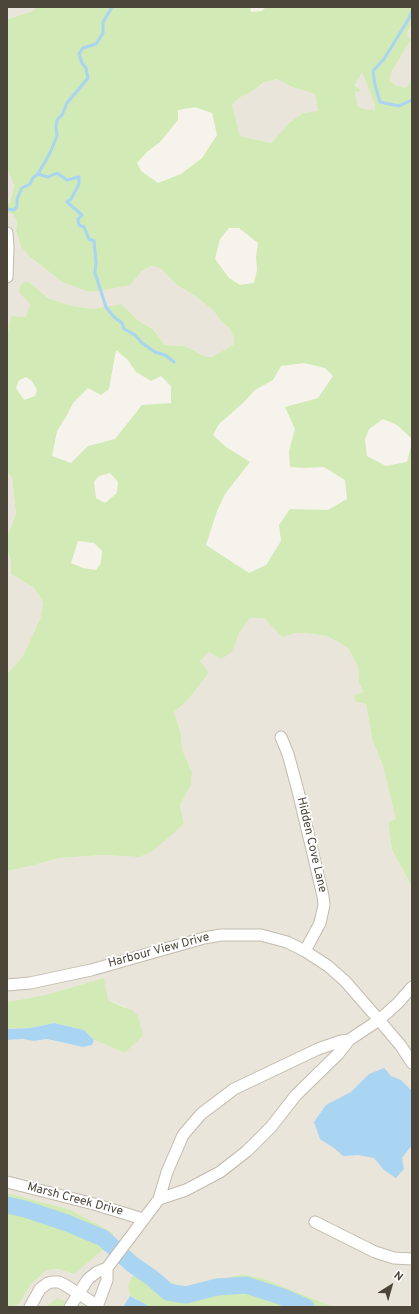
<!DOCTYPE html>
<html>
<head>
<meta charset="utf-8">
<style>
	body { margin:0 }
	#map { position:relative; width:419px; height:1314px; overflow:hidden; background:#f6f3ec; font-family:Overpass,sans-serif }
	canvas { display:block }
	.frame { position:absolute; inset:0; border:8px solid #4b4439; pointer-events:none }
	.north { position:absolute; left:371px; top:1266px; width:40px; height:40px; -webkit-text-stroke:3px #fff; paint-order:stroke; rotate:37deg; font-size:11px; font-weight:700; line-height:16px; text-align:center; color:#4b4439 }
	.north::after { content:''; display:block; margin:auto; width:14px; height:18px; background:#4b4439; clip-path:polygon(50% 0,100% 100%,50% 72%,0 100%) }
</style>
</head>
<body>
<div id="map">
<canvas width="419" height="1314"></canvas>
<div class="frame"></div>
<div class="north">N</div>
</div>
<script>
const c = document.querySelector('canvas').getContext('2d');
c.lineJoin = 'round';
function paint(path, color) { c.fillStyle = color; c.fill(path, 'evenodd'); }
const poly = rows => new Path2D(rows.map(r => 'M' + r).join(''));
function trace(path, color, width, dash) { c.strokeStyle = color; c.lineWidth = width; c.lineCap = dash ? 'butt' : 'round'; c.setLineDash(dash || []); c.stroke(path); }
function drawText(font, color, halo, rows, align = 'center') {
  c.font = font + ' Overpass,sans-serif'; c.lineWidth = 4; c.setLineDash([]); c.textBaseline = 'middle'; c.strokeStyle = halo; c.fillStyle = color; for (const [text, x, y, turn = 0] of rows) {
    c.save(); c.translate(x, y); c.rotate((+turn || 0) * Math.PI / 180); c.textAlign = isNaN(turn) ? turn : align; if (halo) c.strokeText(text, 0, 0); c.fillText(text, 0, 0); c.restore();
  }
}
paint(poly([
	[7,7,36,7,33,11,8,19],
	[412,26,412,79,406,88,395,85,390,80,390,72,411,40,407,35,410,27],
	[362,71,375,105,374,110,369,110,358,107,355,92,356,82],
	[277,79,292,87,315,94,319,112,303,113,290,122,271,143,240,136,232,104,241,97,253,91,264,83],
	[7,168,14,186,10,204,7,204],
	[7,213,14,214,16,219,17,226,16,231,21,247,29,256,62,282,117,287,130,284,142,271,151,266,160,268,177,285,195,296,213,310,220,320,230,329,234,338,233,345,212,357,206,357,197,353,185,346,165,345,153,329,139,321,121,304,93,309,72,306,48,298,30,283,30,304,26,318,11,316,7,336],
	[7,472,12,477,16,514,7,537],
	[7,550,11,560,11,574,34,588,43,602,40,619,23,656,7,674],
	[250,618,264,618,282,637,296,633,314,634,329,637,348,648,358,667,359,682,363,692,355,695,356,702,366,704,372,739,383,766,397,819,388,822,392,850,412,887,412,1307,334,1307,262,1278,242,1274,204,1284,183,1288,168,1281,142,1263,128,1286,130,1296,123,1307,11,1307,19,1304,31,1284,47,1270,59,1269,74,1273,102,1251,69,1209,7,1193,7,1040,23,1039,35,1041,47,1039,83,1047,91,1045,94,1040,125,1053,143,1036,130,1009,108,1000,104,978,45,995,7,1002,7,871,27,867,59,858,104,855,139,857,184,824,180,805,191,785,192,772,182,749,181,732,174,712,187,701,209,673,200,661,209,652,232,652,239,633]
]), '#eae5da');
paint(poly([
	[36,7,250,7,251,12,262,11,266,7,412,7,412,26,410,27,407,34,411,40,391,72,390,80,395,85,406,88,412,79,412,439,397,425,383,419,369,429,365,440,367,456,386,466,407,462,412,442,412,887,392,850,388,822,396,819,383,766,372,739,366,704,356,702,354,695,363,692,359,682,358,667,348,648,329,637,314,634,296,633,282,637,264,618,250,618,239,633,232,652,221,659,209,652,200,661,209,673,187,701,174,712,181,733,182,749,192,772,191,785,180,805,184,824,154,850,139,857,104,855,59,858,27,867,7,871,7,674,23,656,40,619,43,602,34,588,11,574,11,560,7,550,7,537,16,514,12,477,7,472,8,426,7,424,7,336,11,316,26,317,30,304,19,292,20,286,24,282,30,283,48,298,72,306,93,309,121,304,139,321,153,329,165,345,185,346,206,357,212,357,233,345,234,338,230,329,220,320,213,310,195,296,177,285,160,268,151,266,142,271,130,285,105,290,90,292,62,282,29,256,21,247,16,231,17,226,16,219,13,214,7,213,7,204,10,203,14,186,7,168,7,16,8,19,33,11],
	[362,72,375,105,374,110,369,110,358,107,355,92,361,91,355,86,356,82],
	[277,79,292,87,315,94,318,111,303,113,290,122,271,143,240,136,232,104,241,97,253,91,263,83],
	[195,107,212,113,217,135,202,158,181,174,158,183,141,171,137,163,147,152,160,142,178,120,178,110],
	[229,228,239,228,258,243,256,257,257,270,254,283,240,285,229,278,215,259,220,239],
	[116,350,127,359,136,372,151,381,161,376,171,386,171,403,142,405,115,439,88,446,71,463,52,456,57,431,67,415,73,403,88,388,101,395,109,389],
	[304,363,325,368,333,376,318,398,285,407,295,429,289,451,290,467,304,468,324,467,345,480,347,499,328,510,290,509,279,525,281,541,266,565,249,573,206,545,217,511,225,494,250,462,226,447,213,435,219,424,243,403,255,390,273,380,281,366],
	[26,377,32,381,37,390,35,396,24,400,16,388,19,380],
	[110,473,118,482,117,493,105,503,96,498,94,482,99,476],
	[78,541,94,543,102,551,101,563,96,570,83,568,71,563],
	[104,978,108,1000,123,1007,130,1009,138,1016,143,1036,125,1053,94,1040,84,1030,54,1023,30,1028,7,1029,7,1002,45,995],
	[7,1193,69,1209,113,1233,113,1238,102,1251,74,1274,59,1269,47,1270,31,1284,19,1304,11,1307,7,1307],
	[142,1263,168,1281,183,1288,204,1284,242,1274,262,1278,334,1307,151,1307,130,1296,128,1286,133,1275],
	[57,1298,78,1307,46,1307]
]), '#d2eab5');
paint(poly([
	[54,1023,84,1030,94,1040,92,1045,83,1047,47,1039,34,1041,23,1039,7,1040,7,1029,30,1028],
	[384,1068,391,1076,401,1080,412,1091,412,1145,402,1158,404,1169,396,1178,384,1170,374,1158,358,1155,343,1156,334,1148,320,1139,314,1122,326,1105,351,1092,369,1074],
	[130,1296,151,1307,123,1307]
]), '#a9d4f2');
trace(poly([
	[412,11,408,20,384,59,373,71,375,85,380,102,399,106,412,100],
	[38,174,48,177,57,173,67,180,79,177,79,184,71,199,67,202,82,215,78,219,79,225,84,227,89,239,94,241,96,262,95,273,106,307,114,317,122,323,124,329,135,335,142,343,155,352,165,355,174,362],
	[7,209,14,210,17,206,17,199,22,188,30,184,33,178,38,174,50,153,57,136,56,127,57,120,62,115,67,103,88,78,86,68,82,63,79,54,83,48,96,44,103,33,103,22,112,7]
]), '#a9d4f2', 3);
trace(poly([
	[7,1205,25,1209,67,1223,103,1238,132,1264,152,1278,168,1292,186,1295,217,1287,246,1285,283,1297,306,1307]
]), '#a9d4f2', 17);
const minor = poly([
	[7,233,8,247,7,277],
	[281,737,288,754,298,791,323,896,324,905,320,923,305,951],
	[7,985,30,983,91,970,204,938,221,935,261,935,287,942,305,951,328,966,345,981,379,1020,401,1046,412,1063],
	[7,1182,94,1204,143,1219],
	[159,1199,186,1190,220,1172,247,1151,271,1127,296,1095,338,1054,349,1040],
	[315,1222,375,1252,394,1258,412,1259],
	[30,1307,40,1289,48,1283,52,1282,59,1282,65,1285,98,1306],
	[70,1307,88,1279,97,1272,107,1268,159,1199,167,1172,183,1135,201,1114,234,1089,318,1049,341,1041,349,1040,379,1020,398,1003,412,987],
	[97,1307,107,1280,107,1268]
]);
trace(minor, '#c2bbae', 13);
trace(minor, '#fff', 11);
drawText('12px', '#4b4439', '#fff', [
	["Hidden Cove Lane",311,845,77],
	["Harbour View Drive",159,951,-15],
	["Marsh Creek Drive",75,1200,15]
]);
</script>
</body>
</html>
